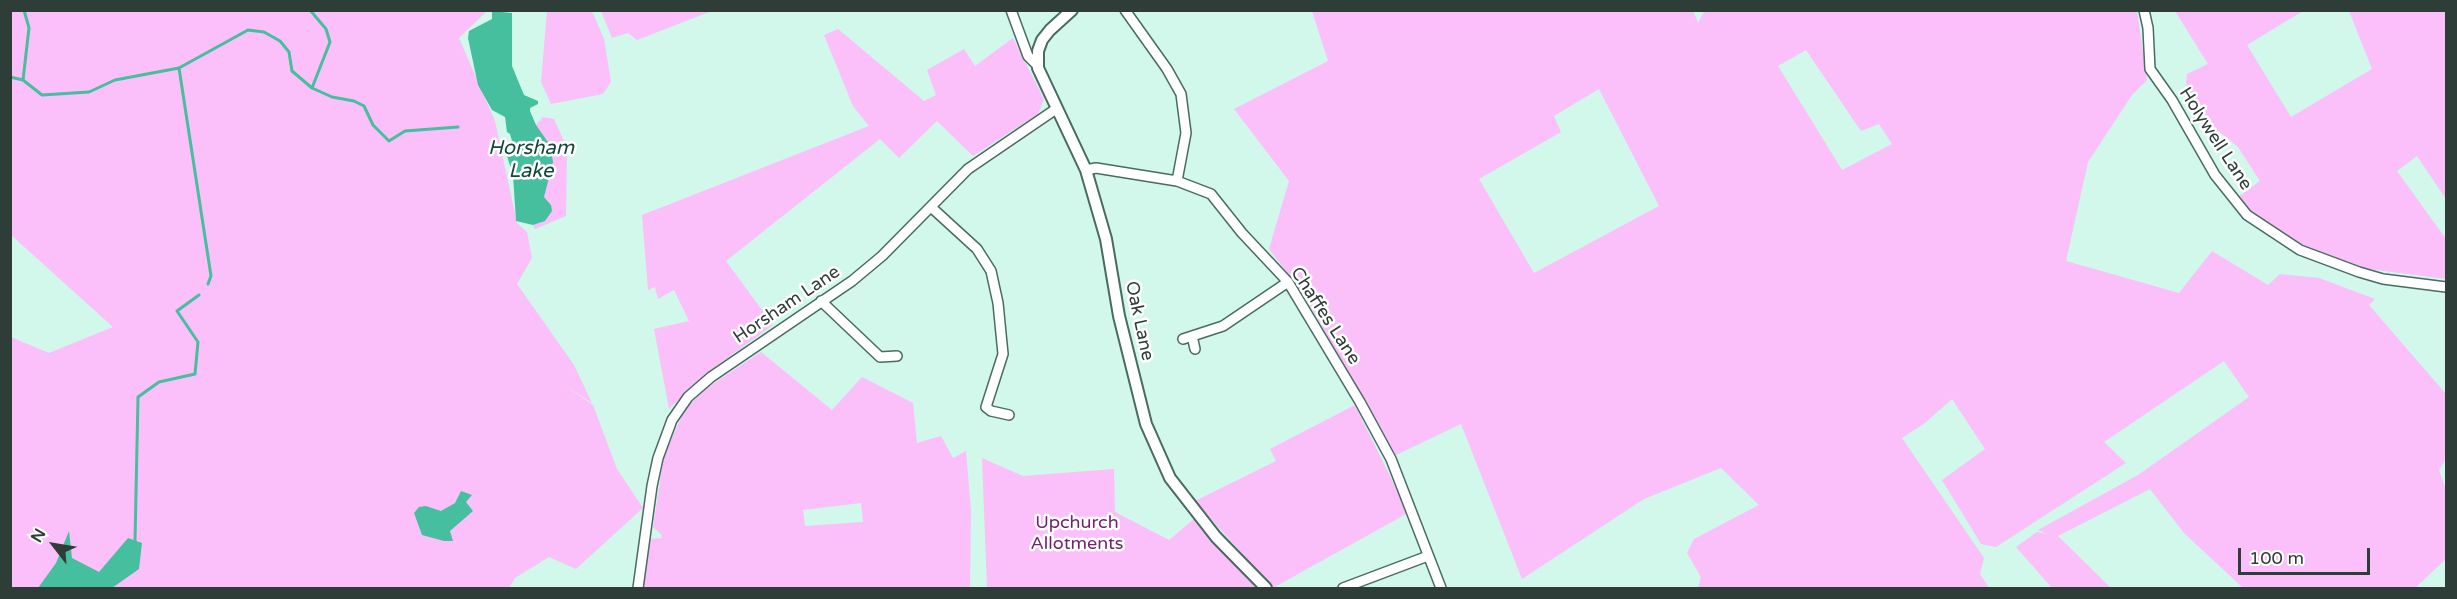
<!DOCTYPE html>
<html>
<head>
<meta charset="utf-8">
<style>
	body { margin:0 }
	#map { position:relative; width:2457px; height:599px; overflow:hidden; background:#d1f8ea; font-family:"Varela Round",sans-serif }
	canvas { display:block }
	.frame { position:absolute; inset:0; border:12px solid #2e3d37; pointer-events:none }
	.north { position:absolute; left:24px; top:515px; width:60px; height:60px; -webkit-text-stroke:4px #fff; paint-order:stroke; rotate:301deg; font-size:16px; font-weight:700; line-height:24px; text-align:center; color:#2e3d37 }
	.north::after { content:''; display:block; margin:auto; width:21px; height:27px; background:#2e3d37; clip-path:polygon(50% 0,100% 100%,50% 72%,0 100%) }
	.scale { position:absolute; left:2238px; top:548px; width:132px; height:27px; box-sizing:border-box; border:3px solid #2e3d37; border-top:0; padding-left:8px; font-size:18px; line-height:21px; white-space:nowrap; color:#2e3d37; -webkit-text-stroke:4px #fff; paint-order:stroke }
</style>
</head>
<body>
<div id="map">
<canvas width="2457" height="599"></canvas>
<div class="frame"></div>
<div class="north">N</div>
<div class="scale">100 m</div>
</div>
<script>
const c = document.querySelector('canvas').getContext('2d');
c.lineJoin = 'round';
function paint(path, color) { c.fillStyle = color; c.fill(path, 'evenodd'); }
const poly = rows => new Path2D(rows.map(r => 'M' + r).join(''));
function trace(path, color, width, dash) { c.strokeStyle = color; c.lineWidth = width; c.lineCap = dash ? 'butt' : 'round'; c.setLineDash(dash || []); c.stroke(path); }
function drawText(font, color, halo, rows, align = 'center') {
  c.font = font + ' "Varela Round",sans-serif'; c.lineWidth = 5; c.setLineDash([]); c.textBaseline = 'middle'; c.strokeStyle = halo; c.fillStyle = color; for (const [text, x, y, turn = 0] of rows) {
    c.save(); c.translate(x, y); c.rotate((+turn || 0) * Math.PI / 180); c.textAlign = isNaN(turn) ? turn : align; if (halo) c.strokeText(text, 0, 0); c.fillText(text, 0, 0); c.restore();
  }
}
paint(poly([
	[1693,10,1698,23,1705,10,2137,11,2147,80,2132,95,2088,162,2066,261,2179,293,2212,251,2268,285,2280,274,2319,278,2375,299,2369,305,2446,394,2446,459,2439,470,2446,490,2446,559,2415,588,2243,588,2184,533,2150,489,2058,536,2111,588,2052,588,2016,547,2037,532,2047,534,2038,530,2138,475,2249,397,2224,361,2104,442,2126,463,1996,547,1981,544,1942,480,1985,449,1952,399,1925,423,1902,438,1984,558,1980,574,1989,588,1698,588,1701,577,1687,553,1694,539,1759,505,1721,468,1644,499,1522,579,1461,424,1394,456,1305,296,1269,249,1289,181,1234,109,1328,61,1312,11],
	[1806,50,1861,131,1879,124,1892,144,1842,170,1778,66],
	[1599,89,1659,206,1534,273,1479,179,1561,132,1554,116],
	[11,11,487,11,459,38,495,121,517,223,527,232,532,258,517,284,574,365,592,403,564,385,593,405,617,469,643,508,576,569,549,557,515,578,509,588,11,588,11,337,49,353,113,327,11,235],
	[455,503,450,531,452,541,426,506,441,512],
	[547,11,592,11,604,39,611,82,603,94,551,104,541,82],
	[601,11,712,11,637,40,628,33,612,38],
	[2175,11,2303,11,2247,45,2291,117,2372,69,2349,11,2446,11,2446,199,2417,156,2397,171,2446,239,2446,279,2369,269,2298,245,2266,225,2237,198,2260,181,2238,147,2196,113,2185,99,2187,74,2208,64],
	[838,29,924,101,936,95,927,70,964,49,975,66,1013,38,1044,99,1038,114,973,156,937,121,899,158,880,139,726,261,773,325,708,372,669,409,654,329,689,321,674,290,658,299,655,287,648,290,642,215,869,126,853,106,824,35],
	[543,117,554,119,567,148,566,216,535,229,533,225,545,221,551,205,544,197,536,125],
	[761,352,832,410,862,377,913,403,917,443,941,436,953,458,966,451,971,511,970,588,643,588,649,539,662,538,661,534,653,527,664,455,685,409,708,387],
	[861,503,863,522,805,526,803,510],
	[1355,405,1408,513,1273,588,1195,501,1276,461,1270,449],
	[982,458,1023,476,1114,469,1115,512,1169,540,1195,518,1260,588,987,588]
]), '#fbbffa');
paint(poly([
	[492,11,512,13,512,66,524,95,538,101,538,104,530,108,530,111,536,125,550,145,553,162,544,197,551,205,552,211,545,221,533,225,516,221,513,175,507,156,513,144,510,134,507,132,505,117,492,110,478,85,468,38,469,31,492,19],
	[461,491,472,495,466,502,473,511,450,531,453,541,444,541,422,535,414,513,419,507,426,506,441,511,455,503],
	[69,531,72,558,99,572,128,538,142,543,139,569,112,588,38,588,56,563]
]), '#45bf9e');
trace(poly([
	[24,10,29,28,23,80,42,95,89,92,115,80,179,68,248,30,264,32,280,41,289,52,292,71,312,88,332,97,354,101,364,106,373,125,389,141,405,131,458,127],
	[310,10,326,29,330,42,312,88],
	[179,68,211,276,208,284],
	[10,77,23,80],
	[135,541,138,397,159,382,195,374,198,342,177,311,199,295]
]), '#45bf9e', 3);
const minor = poly([
	[1011,10,1028,56,1038,66],
	[1125,10,1167,69,1181,94,1186,133,1177,181],
	[2144,10,2148,28,2150,69,2172,100,2215,175,2247,215,2300,250,2359,272,2383,279,2446,287],
	[1086,170,1096,168,1177,181,1211,194,1242,233,1288,282,1360,402,1391,459,1441,588],
	[931,207,977,249,991,271,998,303,1003,354,986,407,991,411,1009,415],
	[821,301,880,357,897,356],
	[1192,336,1195,349],
	[1183,339,1223,326,1288,282],
	[638,588,652,486,658,458,672,420,688,397,711,377,852,281,882,256,968,169,1056,109],
	[1343,588,1428,556]
]);
const tertiary = poly([
	[1072,10,1050,30,1042,40,1038,51,1038,68,1086,170,1106,239,1119,316,1146,424,1170,478,1216,537,1266,588]
]);
trace(minor, '#496b60', 12);
trace(tertiary, '#496b60', 14);
trace(minor, '#fff', 9);
trace(tertiary, '#fff', 10);
drawText('18px', '#2e3d37', '#fff', [
	["Holywell Lane",2215,139,57],
	["Horsham Lane",787,305,-34],
	["Chaffes Lane",1325,316,57],
	["Oak Lane",1139,321,78]
]);
drawText('18px', '#712272', '#fff', [
	["Upchurch",1077,523],
	["Allotments",1077,544]
]);
drawText('italic 20px', '#13473a', '#fff', [
	["Horsham",531,149],
	["Lake",531,172]
]);
</script>
</body>
</html>
